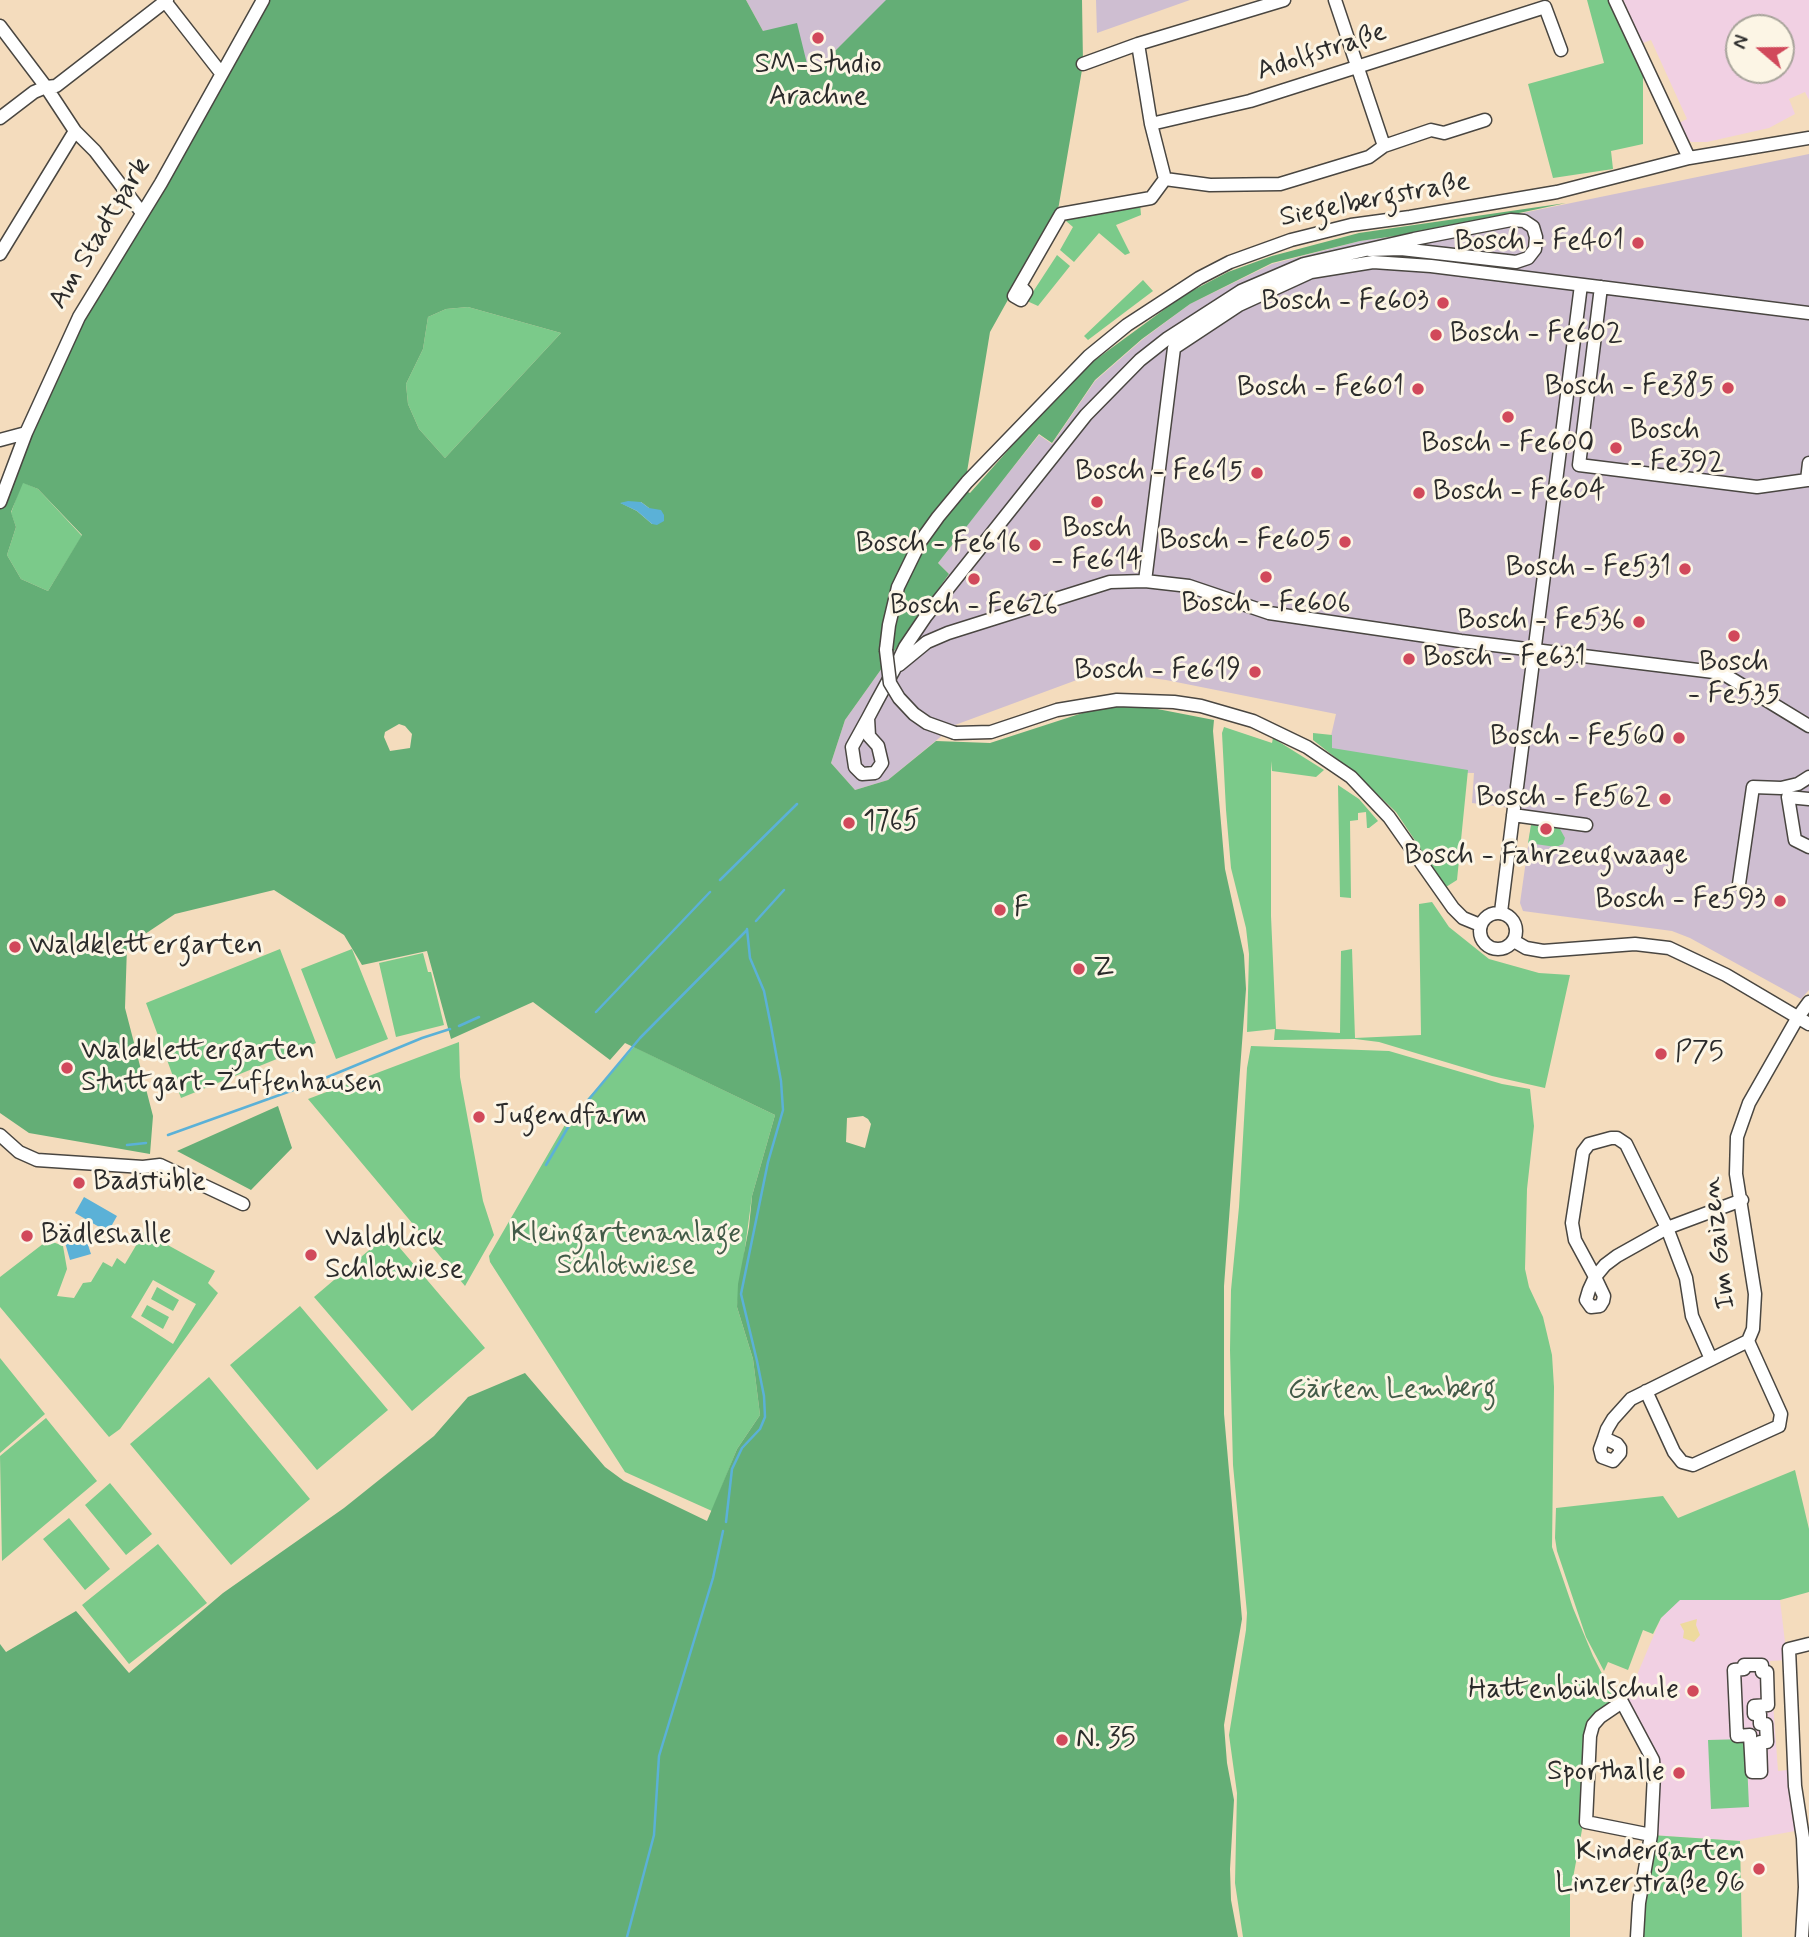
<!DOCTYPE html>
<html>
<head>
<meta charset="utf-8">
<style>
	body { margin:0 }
	#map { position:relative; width:1809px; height:1937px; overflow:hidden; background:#f4dcbd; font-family:Mynerve,sans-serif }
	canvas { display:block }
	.north { position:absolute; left:1725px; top:14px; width:70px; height:70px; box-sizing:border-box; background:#fcf5e5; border:2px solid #a8a49b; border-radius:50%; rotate:290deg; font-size:19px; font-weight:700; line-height:28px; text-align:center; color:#2b2b2b }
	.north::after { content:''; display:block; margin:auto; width:24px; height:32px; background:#d1495b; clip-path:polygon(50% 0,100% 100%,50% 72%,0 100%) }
</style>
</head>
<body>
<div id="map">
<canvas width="1809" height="1937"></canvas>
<div class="north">N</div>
</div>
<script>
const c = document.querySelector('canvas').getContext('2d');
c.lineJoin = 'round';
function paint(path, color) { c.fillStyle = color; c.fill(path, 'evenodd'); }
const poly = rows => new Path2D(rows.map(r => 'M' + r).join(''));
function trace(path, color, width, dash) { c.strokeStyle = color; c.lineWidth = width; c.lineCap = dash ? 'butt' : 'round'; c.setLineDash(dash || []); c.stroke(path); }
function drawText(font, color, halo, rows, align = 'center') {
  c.font = font + ' Mynerve,sans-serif'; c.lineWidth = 6; c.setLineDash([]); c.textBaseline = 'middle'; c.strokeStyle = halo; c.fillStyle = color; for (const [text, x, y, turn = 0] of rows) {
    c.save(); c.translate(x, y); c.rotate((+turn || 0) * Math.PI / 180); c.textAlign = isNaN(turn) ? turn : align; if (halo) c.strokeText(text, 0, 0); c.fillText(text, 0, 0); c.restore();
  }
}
paint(poly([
	[1623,0,1809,0,1809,100,1805,92,1789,99,1795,114,1769,128,1707,142,1691,142,1685,135,1679,123,1687,119,1651,40,1643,43],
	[1739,28,1781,28,1781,70,1739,70],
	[1723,1598,1780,1600,1785,1642,1789,1649,1789,1660,1770,1661,1778,1771,1788,1770,1795,1831,1740,1841,1651,1835,1654,1774,1622,1702,1629,1694,1661,1618,1670,1607,1680,1600]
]), '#f1d0e3');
paint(poly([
	[746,0,887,0,810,76,763,31],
	[1096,0,1190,0,1097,33],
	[1809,154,1809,990,1801,999,1690,938,1672,931,1523,911,1520,903,1533,811,1472,803,1474,773,1414,772,1328,749,1336,714,1166,680,1101,671,955,725,888,780,855,790,831,763,845,720,949,574,938,563,986,501,1039,435,1052,444,1095,381,1143,339,1190,304,1272,264,1360,241,1445,229]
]), '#cebed1');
paint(poly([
	[1587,0,1608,0,1643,75,1643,144,1611,151,1613,169,1553,178,1528,84,1604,63],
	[1140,203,1141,215,1116,225,1130,253,1125,255,1099,233,1074,262,1060,250,1073,227,1066,221,1069,216],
	[1057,255,1070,266,1038,306,1027,301],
	[1143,280,1153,291,1088,340,1084,336],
	[468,307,561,333,445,458,419,429,408,404,406,384,423,349,428,317,446,309],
	[22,482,38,489,82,536,48,591,21,579,7,555,16,527,11,513],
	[1224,727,1272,743,1273,738,1324,770,1316,777,1272,771,1271,761,1271,916,1276,1029,1340,1033,1341,951,1352,949,1355,1038,1421,1035,1419,904,1432,902,1449,927,1489,959,1539,973,1570,975,1545,1088,1492,1076,1379,1042,1355,1039,1274,1040,1275,1029,1247,1032,1249,954,1246,928,1231,868,1226,810,1222,733],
	[1313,733,1332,735,1332,748,1468,770,1457,880,1446,887,1396,812,1355,773,1313,740],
	[1338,785,1359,799,1378,821,1369,828,1367,828,1366,812,1358,813,1358,820,1350,821,1351,898,1340,897],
	[1531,825,1541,826,1541,832,1552,833,1553,827,1560,829,1565,838,1563,844,1556,847,1528,843],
	[280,949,316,1043,181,1098,146,1003],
	[352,949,388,1039,336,1059,301,969],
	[423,953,428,972,431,972,444,1025,396,1037,379,963],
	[459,1042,460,1077,483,1201,494,1235,465,1286,308,1099],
	[1251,1046,1389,1051,1502,1084,1530,1089,1534,1126,1527,1189,1525,1269,1529,1287,1543,1317,1552,1355,1554,1387,1552,1547,1573,1608,1593,1656,1617,1703,1594,1719,1584,1819,1570,1894,1570,1937,1243,1937,1235,1883,1237,1793,1229,1735,1246,1630,1247,1613,1233,1465,1230,1350,1231,1290,1239,1207,1247,1068],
	[634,1047,775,1115,752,1196,737,1307,753,1359,760,1415,737,1449,712,1511,625,1472,490,1262,489,1256,566,1123],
	[144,1232,215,1271,208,1283,218,1293,120,1429,109,1437,0,1307,0,1277,48,1240,63,1246,67,1269,57,1296,74,1298,83,1283,91,1282,103,1262,112,1267,117,1258,125,1264],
	[153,1280,196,1304,173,1344,131,1317],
	[388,1234,485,1348,412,1411,314,1297],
	[157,1287,179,1300,173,1311,151,1299],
	[147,1305,169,1317,163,1329,141,1316],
	[300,1306,388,1410,317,1470,230,1365],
	[0,1358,45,1414,0,1453],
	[209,1377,310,1499,231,1565,130,1444],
	[46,1418,97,1481,2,1561,0,1456],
	[1795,1470,1809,1529,1809,1592,1780,1600,1680,1600,1661,1618,1653,1634,1643,1630,1628,1670,1608,1662,1604,1671,1586,1637,1557,1551,1555,1538,1556,1508,1663,1496,1678,1518],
	[110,1483,152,1534,126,1555,85,1505],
	[69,1518,110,1569,85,1590,43,1539],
	[158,1544,207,1603,129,1664,82,1605],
	[1746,1739,1749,1807,1711,1809,1708,1740],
	[1651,1835,1740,1841,1742,1937,1637,1937]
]), '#7bca8a');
paint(poly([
	[268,0,746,0,763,31,797,23,810,76,886,0,1082,0,1083,64,1058,210,990,332,964,490,970,493,1060,392,1087,366,1184,295,1228,272,1272,256,1359,233,1566,203,1444,229,1360,241,1272,263,1190,304,1142,339,1095,380,1052,443,1039,434,938,563,949,574,845,720,831,763,855,790,888,780,936,741,990,743,1101,707,1142,706,1214,720,1213,731,1225,869,1244,955,1246,989,1224,1286,1224,1414,1242,1619,1224,1725,1227,1763,1234,1800,1230,1869,1231,1900,1238,1937,0,1937,0,1644,6,1652,76,1611,129,1673,223,1593,344,1508,434,1436,468,1397,525,1373,605,1467,624,1481,707,1521,737,1449,760,1415,753,1359,737,1307,738,1284,749,1227,752,1196,775,1115,625,1043,610,1060,533,1002,451,1039,427,951,362,965,344,935,274,890,175,914,127,946,125,1008,153,1116,150,1154,29,1133,0,1113,0,508,81,321],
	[468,307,561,333,445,458,419,429,408,404,406,384,423,349,428,317,446,309],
	[23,483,38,489,82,535,48,591,21,579,7,555,16,527,11,512],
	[641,502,649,508,652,524,637,511,621,503],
	[399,724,405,726,412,734,410,748,390,751,384,737,385,732],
	[863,1116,868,1119,871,1124,865,1148,846,1142,847,1118],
	[278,1106,292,1148,251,1190,177,1151]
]), '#64ae76');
paint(poly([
	[1697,1619,1696,1625,1700,1635,1694,1642,1683,1638,1684,1631,1680,1624]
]), '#eeda9e');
paint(poly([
	[628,501,641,502,649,508,661,510,664,515,664,521,657,525,652,524,637,511,620,503],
	[84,1197,117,1216,108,1232,75,1213],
	[81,1230,91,1236,87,1242,91,1254,70,1260,64,1239,78,1235]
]), '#5bb1d7');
trace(poly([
	[720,880,797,804],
	[756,921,784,890],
	[596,1012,710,892],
	[459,1026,479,1017],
	[168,1135,313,1083,422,1038,450,1029],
	[127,1145,146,1143],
	[546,1165,574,1117,640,1038,747,930],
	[726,1522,732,1469,742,1448,760,1429,765,1417,764,1396,757,1361,741,1294,768,1162,783,1110,781,1081,771,1026,764,991,750,958,747,929],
	[627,1937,654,1835,659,1756,713,1578,723,1531]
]), '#5bb1d7', 2.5);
trace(poly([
	[1514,808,1517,787]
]), '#ccb9a0', 12, [12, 6]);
const street = poly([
	[164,0,221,73],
	[1335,0,1384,146],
	[1615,0,1689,158],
	[0,26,46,87,75,131,95,151,142,213],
	[1138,44,1151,124,1165,179],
	[1083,64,1138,44,1284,0],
	[0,118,34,92,46,87,56,86,167,0],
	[1151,124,1250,101,1545,7,1561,50],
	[0,254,75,131],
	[1020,286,1026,292,1021,300,1014,296,1061,214,1151,198,1165,179,1210,185,1280,184,1369,157,1384,146,1431,130,1444,133,1485,120],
	[1601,287,1579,465,1757,487,1807,480],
	[0,440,26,433],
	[1809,463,1807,480,1809,480],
	[0,502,26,433,79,317,161,183,263,0],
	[1145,581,1174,348,1239,305,1311,272,1373,262,1431,266,1809,313],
	[886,650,889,625,898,587,920,542,938,517,967,482,1089,356,1127,325,1199,278,1230,262,1291,240,1351,225,1410,217,1557,192,1689,158,1809,138],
	[899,665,927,642,948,633,1110,582,1145,581,1189,586,1269,613,1461,641,1722,673,1809,726],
	[868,718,869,736,878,746,882,763,875,773,862,774,855,767,852,747,868,718,877,701,895,668,905,647,926,616,1086,415,1140,360,1168,338,1241,291,1304,264,1414,239,1511,220,1524,221,1533,227,1536,237,1535,249,1528,258,1516,262,1401,249,1369,250],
	[955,733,991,732,1057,710,1117,700,1174,702,1201,706,1253,721,1307,747,1351,777,1389,817,1453,908,1463,918,1480,925],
	[1517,787,1581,285],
	[1809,799,1788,797,1795,840,1809,847],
	[1513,815,1586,825],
	[1739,884,1753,787,1781,788,1798,784,1809,777],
	[1501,912,1514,808],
	'1480 931a18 18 0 1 1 36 0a18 18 0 1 1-36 0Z',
	[1514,941,1526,948,1543,951,1635,944,1669,948,1726,975,1809,1024],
	[0,1135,19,1152,37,1160,143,1167,160,1165,243,1204],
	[1711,1359,1692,1316,1686,1278,1667,1228,1626,1144,1617,1138,1611,1138,1589,1144,1583,1152,1572,1223,1575,1240,1595,1277,1604,1296,1603,1301,1600,1306,1591,1307,1586,1300,1589,1290,1595,1277,1605,1265,1617,1256,1667,1228,1742,1200],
	[1646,1391,1674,1452,1682,1462,1693,1465,1779,1426,1781,1414,1748,1341],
	[1604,1438,1617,1444,1620,1448,1620,1453,1613,1461,1602,1457,1600,1449,1604,1438,1607,1429,1613,1419,1631,1399,1748,1341,1753,1329,1755,1294,1736,1174,1737,1137,1749,1103,1798,1017,1809,1002],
	[1744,1665,1762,1665,1762,1672,1767,1672,1768,1705,1754,1706,1754,1714,1760,1714,1760,1724,1766,1724,1767,1742,1760,1742,1761,1772,1752,1772,1750,1735,1737,1736,1734,1670,1744,1669,1744,1665],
	[1637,1937,1639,1903,1651,1835,1654,1774,1653,1760,1622,1702,1600,1717,1593,1725,1590,1736,1586,1822,1651,1835],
	[1802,1937,1805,1887,1803,1838,1795,1786,1789,1649,1809,1644]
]);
trace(street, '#494641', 15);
trace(street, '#fff', 12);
const streetBridge = poly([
	[886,650,890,683,899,698,914,714,927,723,955,733]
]);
trace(streetBridge, '#494641', 15, []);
trace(streetBridge, '#fff', 12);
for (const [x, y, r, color] of [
	[818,38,7,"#d1495b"],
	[1638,243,7,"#d1495b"],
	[1443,303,7,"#d1495b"],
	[1436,335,7,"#d1495b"],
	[1728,388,7,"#d1495b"],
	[1418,389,7,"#d1495b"],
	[1508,417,7,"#d1495b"],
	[1616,448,7,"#d1495b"],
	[1257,473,7,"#d1495b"],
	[1419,493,7,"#d1495b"],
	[1097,502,7,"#d1495b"],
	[1345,542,7,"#d1495b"],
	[1035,545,7,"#d1495b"],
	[1685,569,7,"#d1495b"],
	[1266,577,7,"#d1495b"],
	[974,579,7,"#d1495b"],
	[1639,622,7,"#d1495b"],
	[1734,636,7,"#d1495b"],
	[1409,659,7,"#d1495b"],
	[1255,672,7,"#d1495b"],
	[1679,738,7,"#d1495b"],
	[1665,799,7,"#d1495b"],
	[849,823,7,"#d1495b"],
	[1546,829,7,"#d1495b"],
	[1780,901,7,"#d1495b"],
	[1000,910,7,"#d1495b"],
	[15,947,7,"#d1495b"],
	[1079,969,7,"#d1495b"],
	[1661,1054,7,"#d1495b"],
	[67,1068,7,"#d1495b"],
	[479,1117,7,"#d1495b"],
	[79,1183,7,"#d1495b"],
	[27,1236,7,"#d1495b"],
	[311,1255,7,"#d1495b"],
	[1693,1691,7,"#d1495b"],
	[1062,1740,7,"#d1495b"],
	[1679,1773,7,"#d1495b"],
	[1759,1869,7,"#d1495b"]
]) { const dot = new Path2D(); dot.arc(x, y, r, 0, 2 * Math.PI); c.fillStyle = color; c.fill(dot); trace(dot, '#fcf5e5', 2.5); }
drawText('28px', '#2b2b2b', '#fcf5e5', [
	["Adolfstraße",1322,53,-18],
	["Siegelbergstraße",1375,201,-11],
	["Am Stadtpark",101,234,-59],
	["Im Gaizen",1720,1243,-97]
]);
drawText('28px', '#2b2b2b', '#fcf5e5', [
	["SM-Studio",818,66,"center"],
	["Arachne",818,98,"center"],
	["Bosch - Fe401",1624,243],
	["Bosch - Fe603",1429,303],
	["Bosch - Fe602",1450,335,"left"],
	["Bosch - Fe385",1714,388],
	["Bosch - Fe601",1404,389],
	["Bosch",1630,432,"left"],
	["- Fe392",1630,464,"left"],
	["Bosch - Fe600",1508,445,"center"],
	["Bosch - Fe615",1243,473],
	["Bosch - Fe604",1433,493,"left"],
	["Bosch",1097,530,"center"],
	["- Fe614",1097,562,"center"],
	["Bosch - Fe605",1331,542],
	["Bosch - Fe616",1021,545],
	["Bosch - Fe531",1671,569],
	["Bosch - Fe606",1266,605,"center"],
	["Bosch - Fe626",974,607,"center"],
	["Bosch - Fe536",1625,622],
	["Bosch - Fe631",1423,659,"left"],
	["Bosch",1734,664,"center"],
	["- Fe535",1734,696,"center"],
	["Bosch - Fe619",1241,672],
	["Bosch - Fe560",1665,738],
	["Bosch - Fe562",1651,799],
	["1765",863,823,"left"],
	["Bosch - Fahrzeugwaage",1546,857,"center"],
	["Bosch - Fe593",1766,901],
	["F",1014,910,"left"],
	["Waldklettergarten",29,947,"left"],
	["Z",1093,969,"left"],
	["Waldklettergarten",81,1052,"left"],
	["Stuttgart-Zuffenhausen",81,1084,"left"],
	["P75",1675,1054,"left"],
	["Jugendfarm",493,1117,"left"],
	["Badstüble",93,1183,"left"],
	["Bädleshalle",41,1236,"left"],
	["Waldblick",325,1239,"left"],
	["Schlotwiese",325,1271,"left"],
	["Hattenbühlschule",1679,1691],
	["N. 35",1076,1740,"left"],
	["Sporthalle",1665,1773],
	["Kindergarten",1745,1853],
	["Linzerstraße 96",1745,1885]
], 'right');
drawText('28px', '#435b48', '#fcf5e5', [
	["Kleingartenanlage",626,1235],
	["Schlotwiese",626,1267],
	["Gärten Lemberg",1392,1391]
]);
</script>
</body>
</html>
